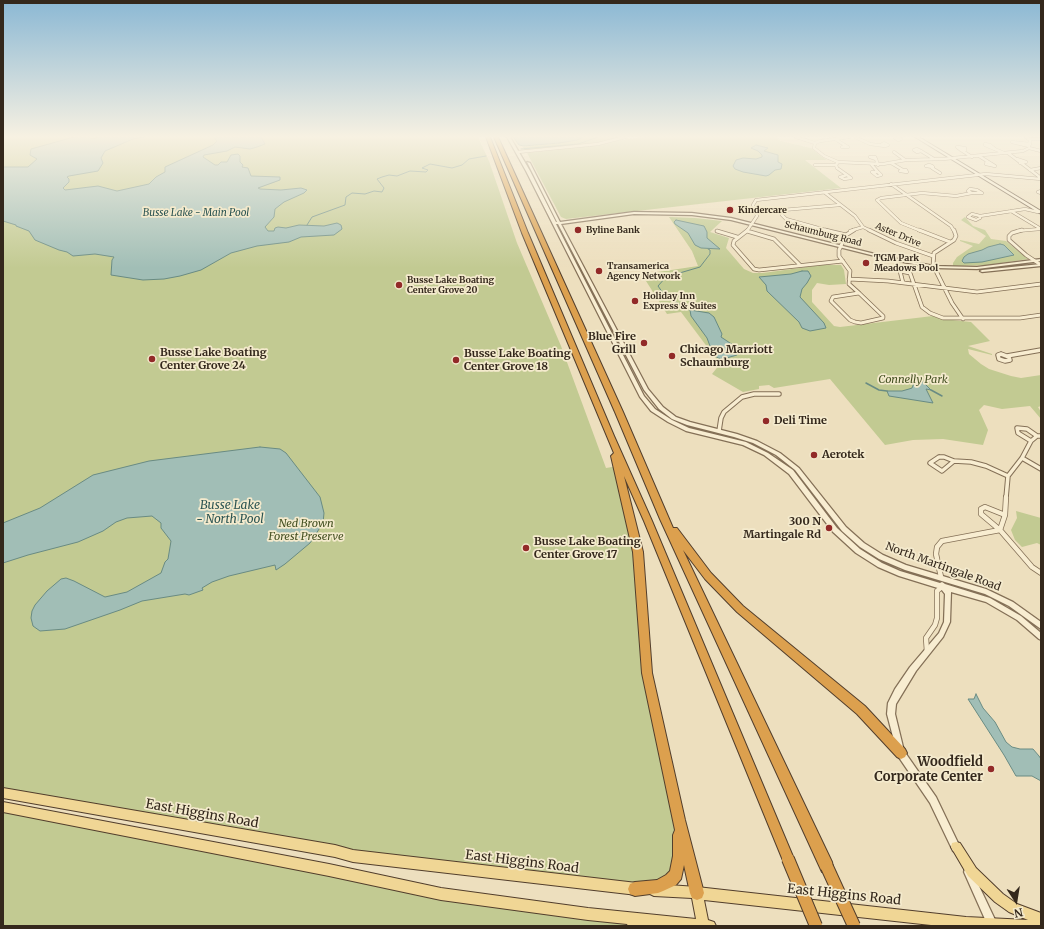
<!DOCTYPE html>
<html>
<head>
<meta charset="utf-8">
<style>
	body { margin:0 }
	#map { position:relative; width:1044px; height:929px; overflow:hidden; background:#eddfbe; font-family:Merriweather,serif }
	canvas { display:block }
	.frame { position:absolute; inset:0; border:4px solid #34281c; pointer-events:none }
	.north { position:absolute; left:996px; top:881px; width:40px; height:40px; -webkit-text-stroke:3px #f4eacd; paint-order:stroke; rotate:168deg; font-size:11px; font-weight:700; line-height:16px; text-align:center; color:#34281c }
	.north::after { content:''; display:block; margin:auto; width:14px; height:18px; background:#34281c; clip-path:polygon(50% 0,100% 100%,50% 72%,0 100%) }
</style>
</head>
<body>
<div id="map">
<canvas width="1044" height="929"></canvas>
<div class="frame"></div>
<div class="north">N</div>
</div>
<script>
const c = document.querySelector('canvas').getContext('2d');
c.lineJoin = 'round';
function paint(path, color) { c.fillStyle = color; c.fill(path, 'evenodd'); }
const poly = rows => new Path2D(rows.map(r => 'M' + r).join(''));
function trace(path, color, width, dash) { c.strokeStyle = color; c.lineWidth = width; c.lineCap = dash ? 'butt' : 'round'; c.setLineDash(dash || []); c.stroke(path); }
function drawText(font, color, halo, rows, align = 'center') {
  c.font = font + ' Merriweather,serif'; c.lineWidth = 3.5; c.setLineDash([]); c.textBaseline = 'middle'; c.strokeStyle = halo; c.fillStyle = color; for (const [text, x, y, turn = 0] of rows) {
    c.save(); c.translate(x, y); c.rotate((+turn || 0) * Math.PI / 180); c.textAlign = isNaN(turn) ? turn : align; if (halo) c.strokeText(text, 0, 0); c.fillText(text, 0, 0); c.restore();
  }
}
paint(poly([
	[3,137,478,137,489,161,517,243,561,346,606,468,618,466,638,552,646,661,679,820,677,870,656,887,353,856,3,793],
	[583,137,618,137,598,143,525,151,523,147,559,143],
	[648,137,776,137,781,141,811,148,822,157,827,160,805,160,841,188,566,219,561,217,527,153,601,145,617,140],
	[669,217,695,218,722,221,710,232,729,238,726,248,744,269,753,273,763,273,821,265,841,265,844,270,846,284,829,285,817,283,812,290,812,302,834,326,840,327,933,316,943,319,971,322,990,341,968,346,992,354,992,355,968,349,969,354,981,364,989,369,1011,376,1021,378,1041,375,1041,406,1038,407,1041,412,1041,419,1030,406,1002,409,984,405,979,410,988,430,983,445,943,439,913,440,885,445,830,379,774,388,769,385,759,386,759,389,743,392,712,374,720,364,681,312,667,314,646,281,654,280,658,272,698,266,692,251],
	[965,217,973,226,985,230,991,239,1006,241,1028,259,988,265,953,266,953,263,957,257,973,246,960,241,960,240,979,244,986,236,961,220],
	[1016,511,1041,518,1041,545,1037,543,1022,547,1015,540,1011,530,1017,518],
	[3,807,315,867,650,926,3,926]
]), '#c2ca92');
const water = poly([
	[74,137,89,137,92,139,99,137,144,137,133,139,105,151,101,158,103,163,98,171,69,176,67,177,69,179,69,182,63,188,65,190,98,186,117,191,149,184,156,177,165,172,165,167,213,145,217,141,214,137,261,137,265,144,257,147,250,149,235,147,227,151,204,155,203,157,215,165,218,165,221,162,227,162,231,155,238,154,240,156,240,162,243,165,242,167,248,168,251,176,280,177,280,180,258,188,260,189,281,190,301,188,307,190,304,193,284,202,275,209,274,217,265,227,268,231,274,231,275,228,278,227,286,228,299,225,324,226,337,223,341,225,342,229,334,235,301,237,289,242,257,246,231,253,201,270,180,276,164,279,143,280,111,275,112,260,114,257,95,254,73,256,67,252,59,250,35,240,29,231,16,226,16,225,3,221,3,167,28,167,37,159,30,155,31,149,74,137],
	[513,137,583,137,577,140,559,143,524,146,519,145,513,137],
	[756,145,768,148,764,151,778,155,778,162,782,164,781,169,775,170,769,175,766,176,743,172,735,169,733,166,736,160,743,158,756,159,762,157,762,155,758,151,751,148,756,145],
	[676,220,704,226,707,232,707,238,720,249,701,248,695,245,688,233,675,224,674,222,676,220],
	[1000,244,1004,245,1014,255,982,262,964,263,962,261,964,257,968,254,982,250,988,247,1000,244],
	[802,271,808,271,811,276,807,283,802,289,800,297,824,323,826,328,810,331,802,328,799,322,767,291,766,285,759,277,791,274,802,271],
	[690,310,709,313,714,317,722,334,721,337,739,349,739,350,736,352,737,355,723,359,718,358,713,354,707,338,691,316,690,310],
	[917,381,923,382,931,390,926,389,933,403,889,396,887,391,902,391,909,389,912,388,914,383,917,381],
	[260,447,280,449,286,453,320,497,324,513,323,523,310,543,285,564,276,570,275,565,229,576,212,582,202,588,203,590,189,595,185,594,142,601,120,610,65,629,40,631,33,626,31,618,32,611,35,605,47,591,61,579,66,578,74,581,105,597,127,592,161,573,165,562,168,559,171,541,161,528,161,523,152,516,127,518,116,522,103,531,78,542,28,555,3,563,3,523,40,508,93,475,149,461,260,447],
	[976,694,983,708,995,722,1006,742,1012,747,1020,749,1033,749,1039,756,1041,759,1041,781,1032,776,1016,776,1004,755,968,699,974,699,976,694]
]);
paint(water, '#a1beb6');
trace(water, '#698b83', 1);
trace(poly([
	[521,149,578,144,598,137],
	[307,225,312,217,345,205,346,197,352,193,365,194,374,191,382,192,384,188,377,179,382,177,389,175,397,176,410,171,426,172,428,170,422,168,430,164,452,168,462,165,469,159,486,156],
	[690,310,665,296,658,286,666,277,700,267,710,254,710,250,708,249]
]), '#698b83', 1);
trace(poly([
	[923,382,934,378,945,379,947,377],
	[866,383,879,390,887,391],
	[931,390,942,396]
]), '#698b83', 1.5);
const minorFar3 = poly([
	[796,137,815,143],
	[849,137,820,141,815,143,814,148,824,156,838,162,883,164,906,160,943,159,1023,151,1029,148,1030,140,1026,137],
	[855,137,870,144,885,146,888,145,884,143,882,144,883,145],
	[895,138,898,138,901,139,898,140,895,138],
	[835,139,848,147,842,147,844,146],
	[1028,139,1041,139],
	[1029,146,1012,142,1030,144],
	[957,147,965,148,965,150,961,150,957,147],
	[1029,148,1041,151],
	[917,149,921,151,917,152,914,150,917,149],
	[995,149,990,145,985,144,985,145,1004,153],
	[961,150,972,157],
	[921,151,934,159],
	[518,152,598,144,625,137],
	[894,152,905,160],
	[1008,153,1041,178],
	[979,156,987,161],
	[870,157,875,157,876,159,870,157],
	[876,159,878,165],
	[1017,159,1026,162,1020,163],
	[987,161,995,166,986,164,987,161],
	[838,162,836,165,837,168,847,175],
	[891,163,903,170],
	[871,164,878,172],
	[815,165,836,165],
	[929,165,932,166,933,167,926,166,929,165],
	[932,168,940,173],
	[902,170,906,170,907,172,900,171,902,170],
	[1030,170,1041,168],
	[872,172,878,172,881,175,877,176,872,172],
	[847,175,851,178,844,179,840,177,847,175],
	[891,184,951,226,954,231],
	[970,189,977,190,982,193,972,193,968,191,970,189],
	[1041,191,1038,192,1041,193],
	[824,192,855,216,863,227,871,231],
	[1011,211,1041,229],
	[972,214,980,216,980,218,976,220,968,217,972,214],
	[980,216,1025,209,1038,212],
	[747,231,757,216,753,205,756,200,986,174,1041,179],
	[829,231,786,219,782,215,783,210,840,205],
	[850,231,863,227],
	[921,231,901,223,877,200,881,198,922,193,956,196,972,193],
	[1017,231,1040,229]
]);
const minorFar2 = poly([
	[748,230,734,241,733,245,754,269,759,270,843,261],
	[825,230,846,235],
	[854,230,846,235,839,250,839,256,850,271,849,284,859,293],
	[869,230,896,243,933,256],
	[919,230,950,242],
	[954,230,956,236,954,240,934,253,933,265,952,303,963,319],
	[1022,230,1012,233,1009,236,1009,240,1026,255,1041,265],
	[717,231,737,237],
	[747,231,774,239,800,265],
	[849,279,888,281,977,292,1041,284],
	[903,283,900,271,910,273,922,307,930,313,943,318,1020,318,1041,315],
	[859,293,883,316,883,318,861,323,855,322,850,320,831,301,833,297,859,293]
]);
const minorFar1 = poly([
	[1001,354,1009,357,1010,360,1005,361,999,359,998,355,1001,354],
	[1007,356,1041,350],
	[719,431,721,418,724,412,742,397,754,394,779,394],
	[1031,441,1018,433,1017,428,1027,429,1037,436],
	[939,457,944,457,954,461,942,471,930,463,939,457],
	[1022,458,1041,469],
	[954,461,971,462,986,466,1008,476],
	[1006,498,1008,476,1022,458,1031,441,1037,436,1041,436]
]);
const minor = poly([
	[1006,497,1005,515,1000,530,1032,567,1041,573],
	[1000,530,981,514,981,509,985,507,1005,515],
	[941,577,936,554,937,547,942,541,1000,530],
	[927,652,926,638,935,625,937,618,937,591,943,586]
]);
const tertiary = poly([
	[507,137,510,137,530,171,556,222,557,222,527,162,530,163,560,222,634,212,692,213,731,218,883,256,934,266,977,267,1041,259,1041,261,977,269,934,268,883,258,731,220,692,215,634,214,561,224,648,389,663,407,676,417,690,422,737,434,757,441,780,453,799,468,846,527,864,543,883,555,906,565,986,589,1013,602,1041,622,1041,629,1009,606,985,594,905,570,879,559,860,547,842,531,795,470,776,455,753,443,734,437,687,425,672,419,659,409,644,390,558,224,556,224,644,396,655,409,672,420,689,428,746,442,768,453,793,470,837,528,860,549,882,563,900,571,940,583,942,582,945,584,990,598,1021,616,1041,633,1041,640,1039,639,1017,620,986,602,951,592,950,622,943,637,916,671,896,704,895,714,904,751,936,797,959,845,960,848,959,851,956,852,953,851,930,803,898,756,887,714,888,703,895,689,910,667,939,633,944,622,945,594,941,589,899,576,878,567,856,553,833,532,789,474,764,455,743,445,686,431,668,422,651,411,640,397,526,171,507,137],
	[1041,264,1041,266,982,272,980,271,982,270,1041,264],
	[968,868,971,869,998,926,988,926,964,872,965,869,968,868]
]);
const secondary = poly([
	[919,137,1041,211,1041,214,915,137,919,137]
]);
const primary = poly([
	[3,788,335,845,353,850,637,883,641,885,643,889,641,893,637,895,353,862,335,857,3,798,3,788],
	[3,802,329,864,441,888,588,908,696,919,692,898,654,896,650,894,648,890,650,886,654,884,697,887,966,917,1028,920,1009,912,995,902,968,876,951,847,952,843,956,842,960,843,976,868,1003,894,1017,904,1041,913,1041,926,940,926,704,900,708,920,714,922,716,926,628,926,627,924,588,920,441,900,329,876,3,812,3,802]
]);
const motorway = poly([
	[486,137,490,137,528,233,614,436,652,521,794,859,792,863,788,865,784,863,644,521,624,476,643,552,652,673,685,820,704,893,702,898,697,900,692,898,690,893,684,865,681,879,676,885,663,891,658,893,635,896,630,894,628,889,630,884,635,882,657,880,666,875,670,871,673,856,673,835,675,830,642,673,633,552,611,456,614,453,522,233,486,137],
	[494,137,498,137,623,412,673,528,677,528,711,573,743,606,865,706,905,749,907,753,905,757,901,759,897,757,857,714,737,612,705,579,683,550,832,862,833,867,832,872,827,873,822,872,660,519,615,412,494,137]
]);
trace(minorFar3, '#847057', 3.5);
trace(minorFar2, '#847057', 4.5);
trace(minorFar1, '#847057', 5.5);
trace(minor, '#847057', 6);
trace(tertiary, '#847057', 2.5);
trace(secondary, '#66513b', 2);
trace(primary, '#523e2c', 2);
trace(motorway, '#523e2c', 2);
trace(minorFar3, '#f8edd1', 2.5);
trace(minorFar2, '#f8edd1', 3);
trace(minorFar1, '#f8edd1', 3.5);
trace(minor, '#f8edd1', 4.5);
paint(tertiary, '#f8edd1');
paint(secondary, '#f8edd1');
paint(primary, '#f0d695');
paint(motorway, '#dca04e');
const motorwayBridge = poly([
	[788,859,816,926],
	[827,867,854,926]
]);
trace(motorwayBridge, '#523e2c', 14, []);
trace(motorwayBridge, '#dca04e', 12);
const sky = c.createLinearGradient(0, 0, 0, 268);
sky.addColorStop(0, '#8bb8d4');
sky.addColorStop(0.51, '#f7f1e2');
sky.addColorStop(1, '#f7f1e200');
c.fillStyle = sky;
c.fillRect(0, 0, 1044, 268);
for (const [x, y, r, color] of [
	[730,210,4,"#922a28"],
	[578,230,4,"#922a28"],
	[866,263,4,"#922a28"],
	[599,271,4,"#922a28"],
	[399,285,4,"#922a28"],
	[635,301,4,"#922a28"],
	[644,343,4,"#922a28"],
	[672,356,4,"#922a28"],
	[152,359,4,"#922a28"],
	[456,360,4,"#922a28"],
	[766,421,4,"#922a28"],
	[814,455,4,"#922a28"],
	[829,528,4,"#922a28"],
	[526,548,4,"#922a28"],
	[991,769,4,"#922a28"]
]) { const dot = new Path2D(); dot.arc(x, y, r, 0, 2 * Math.PI); c.fillStyle = color; c.fill(dot); trace(dot, '#f4eacd', 1.5); }
drawText('bold 9px', '#34281c', '#f4eacd', [
	["Kindercare",738,210],
	["Byline Bank",586,230],
	["TGM Park",874,258],
	["Meadows Pool",874,268],
	["Transamerica",607,266],
	["Agency Network",607,276],
	["Busse Lake Boating",407,280],
	["Center Grove 20",407,290],
	["Holiday Inn",643,296],
	["Express & Suites",643,306]
], 'left');
drawText('9px', '#34281c', '#f4eacd', [
	["Schaumburg Road",823,234,14],
	["Aster Drive",898,235,23]
]);
drawText('italic 10px', '#2b5452', '#f4eacd', [
	["Busse Lake - Main Pool",196,213]
]);
drawText('bold 11px', '#34281c', '#f4eacd', [
	["Blue Fire",636,337,"right"],
	["Grill",636,350,"right"],
	["Chicago Marriott",680,350],
	["Schaumburg",680,363],
	["Busse Lake Boating",160,353],
	["Center Grove 24",160,366],
	["Busse Lake Boating",464,354],
	["Center Grove 18",464,367],
	["Deli Time",774,421],
	["Aerotek",822,455],
	["300 N",821,522,"right"],
	["Martingale Rd",821,535,"right"],
	["Busse Lake Boating",534,542],
	["Center Grove 17",534,555]
], 'left');
drawText('italic 11px', '#445022', '#f4eacd', [
	["Connelly Park",913,380],
	["Ned Brown",306,524],
	["Forest Preserve",306,537]
]);
drawText('11px', '#34281c', '#f4eacd', [
	["North Martingale Road",943,567,20]
]);
drawText('italic 12px', '#2b5452', '#f4eacd', [
	["Busse Lake",230,506],
	["- North Pool",230,520]
]);
drawText('bold 13px', '#34281c', '#f4eacd', [
	["Woodfield",983,762],
	["Corporate Center",983,777]
], 'right');
drawText('13px', '#34281c', '#f4eacd', [
	["East Higgins Road",202,814,10],
	["East Higgins Road",522,862,7],
	["East Higgins Road",844,895,6]
]);
</script>
</body>
</html>
